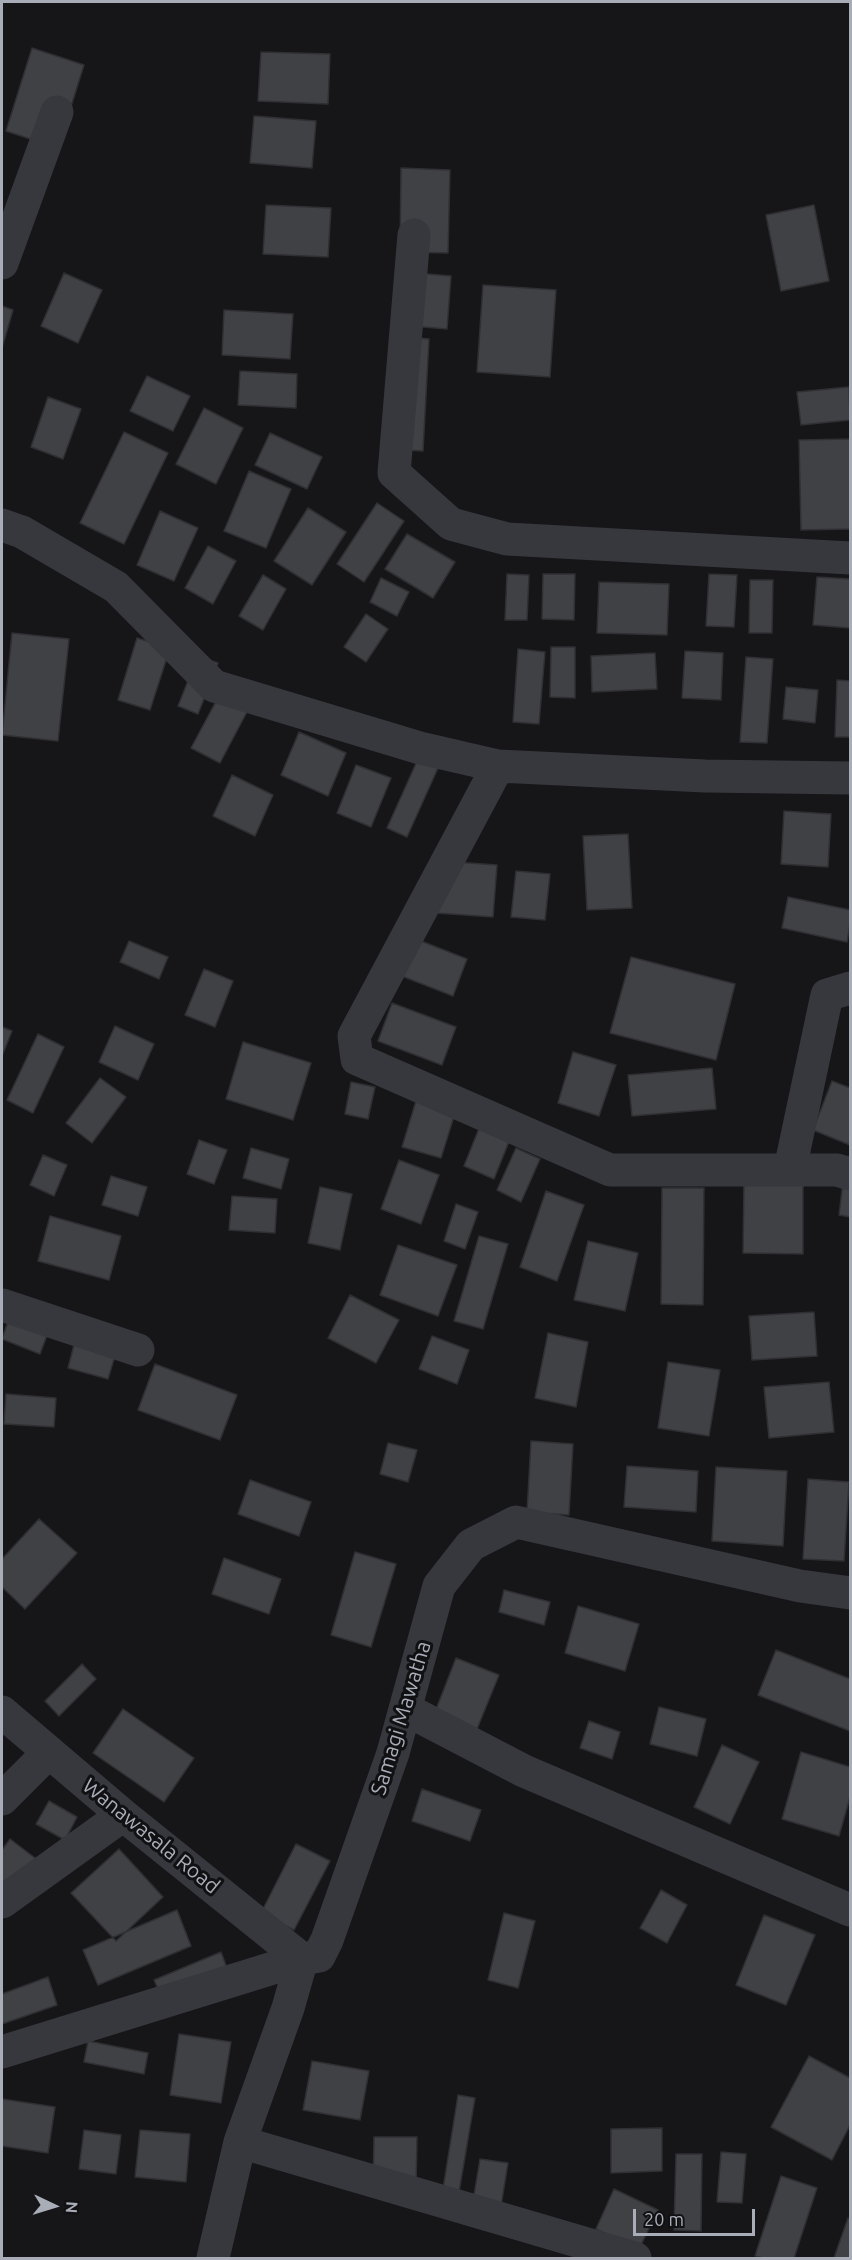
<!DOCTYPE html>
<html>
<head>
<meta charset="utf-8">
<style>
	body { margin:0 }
	#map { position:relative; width:852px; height:2260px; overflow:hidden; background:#161618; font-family:Ubuntu,sans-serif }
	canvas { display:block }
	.frame { position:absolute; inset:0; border:3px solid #a8adb8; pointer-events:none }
	.north { position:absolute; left:24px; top:2176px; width:60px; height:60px; -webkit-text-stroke:4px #111113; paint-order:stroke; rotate:94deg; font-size:16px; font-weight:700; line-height:24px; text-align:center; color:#a8adb8 }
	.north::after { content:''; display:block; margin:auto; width:21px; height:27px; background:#a8adb8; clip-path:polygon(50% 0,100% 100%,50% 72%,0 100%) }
	.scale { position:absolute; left:633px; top:2209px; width:122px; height:27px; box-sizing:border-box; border:3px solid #a8adb8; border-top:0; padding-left:8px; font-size:18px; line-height:21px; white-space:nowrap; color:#a8adb8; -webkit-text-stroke:4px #111113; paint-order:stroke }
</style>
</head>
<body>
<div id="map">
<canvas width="852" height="2260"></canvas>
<div class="frame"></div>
<div class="north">N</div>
<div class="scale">20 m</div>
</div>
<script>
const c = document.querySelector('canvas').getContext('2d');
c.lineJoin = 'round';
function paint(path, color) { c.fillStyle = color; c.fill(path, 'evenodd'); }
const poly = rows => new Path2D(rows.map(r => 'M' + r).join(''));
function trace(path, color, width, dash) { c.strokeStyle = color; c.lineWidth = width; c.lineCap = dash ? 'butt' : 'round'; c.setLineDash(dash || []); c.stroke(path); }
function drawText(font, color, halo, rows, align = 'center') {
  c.font = font + ' Ubuntu,sans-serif'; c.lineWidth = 6; c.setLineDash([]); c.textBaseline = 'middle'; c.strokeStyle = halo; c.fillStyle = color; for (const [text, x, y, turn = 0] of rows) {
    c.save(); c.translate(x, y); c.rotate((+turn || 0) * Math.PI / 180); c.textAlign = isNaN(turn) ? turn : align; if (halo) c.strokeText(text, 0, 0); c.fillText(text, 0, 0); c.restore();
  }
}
const building = poly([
	[32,48,84,65,58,148,6,131,32,48],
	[261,52,330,54,328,104,258,101,261,52],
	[254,116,316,121,312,168,250,163,254,116],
	[401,168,450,170,448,253,400,252,401,168],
	[266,205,331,208,328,257,263,254,266,205],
	[814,205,829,281,781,291,766,215,814,205],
	[404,272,451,276,447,329,399,325,404,272],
	[64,273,102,290,78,343,41,326,64,273],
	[483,285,556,290,550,377,477,372,483,285],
	[2,306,13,310,2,348,2,306],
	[224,310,293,314,290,359,222,355,224,310],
	[394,336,429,339,423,451,388,449,394,336],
	[240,371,297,374,296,408,238,405,240,371],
	[147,376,190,396,173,431,130,411,147,376],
	[849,387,850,420,801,425,797,392,849,387],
	[48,397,81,409,63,459,31,447,48,397],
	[204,408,243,428,216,484,176,464,204,408],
	[124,432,168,453,124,544,80,523,124,432],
	[270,433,322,457,307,489,255,465,270,433],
	[850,439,850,529,801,530,799,440,850,439],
	[249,471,291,489,266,548,224,531,249,471],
	[377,503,404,521,364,582,337,564,377,503],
	[308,508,346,532,312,585,274,561,308,508],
	[160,511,198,528,174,581,137,565,160,511],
	[407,534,455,562,433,598,385,569,407,534],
	[208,546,236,561,213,604,185,588,208,546],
	[507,574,529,575,527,620,505,620,507,574],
	[543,574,575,574,574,620,542,619,543,574],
	[709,574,737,575,734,627,706,626,709,574],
	[263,575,286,589,263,630,239,616,263,575],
	[817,577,850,579,850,628,813,625,817,577],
	[381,578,409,592,397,616,370,602,381,578],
	[750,580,773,580,772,633,749,633,750,580],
	[599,582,669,584,667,635,597,633,599,582],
	[366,614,388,629,366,662,344,647,366,614],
	[12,633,69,639,58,741,2,735,12,633],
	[137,638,170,648,150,710,118,700,137,638],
	[551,647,575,647,575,698,550,697,551,647],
	[518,649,545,652,539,724,513,722,518,649],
	[685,651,723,653,721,700,682,698,685,651],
	[655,653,657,689,592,692,591,656,655,653],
	[198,656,218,663,198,714,178,706,198,656],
	[746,657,773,659,767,743,740,742,746,657],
	[837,680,850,681,850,737,835,737,837,680],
	[786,687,818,690,815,723,783,719,786,687],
	[220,694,248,710,220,763,191,748,220,694],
	[299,732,346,753,328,796,281,775,299,732],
	[418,759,438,768,407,837,387,828,418,759],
	[356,765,391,778,371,827,337,813,356,765],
	[232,775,273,795,255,836,213,816,232,775],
	[784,811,831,814,828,867,781,864,784,811],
	[628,834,632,908,587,910,583,836,628,834],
	[441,861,497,865,493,917,436,913,441,861],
	[516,871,550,874,545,920,511,917,516,871],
	[788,897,850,910,850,924,847,942,782,928,788,897],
	[408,936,467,959,453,996,394,973,408,936],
	[129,941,168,957,159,979,120,962,129,941],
	[631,957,735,984,716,1060,610,1033,631,957],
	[204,969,233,981,215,1027,185,1015,204,969],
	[392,1003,456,1027,442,1065,378,1041,392,1003],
	[115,1026,154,1044,138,1080,99,1062,115,1026],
	[2,1027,12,1031,2,1056,2,1027],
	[38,1034,64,1047,33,1113,7,1100,38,1034],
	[243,1042,311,1063,293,1120,226,1099,243,1042],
	[573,1052,616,1065,599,1116,558,1103,573,1052],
	[712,1068,716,1109,632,1116,628,1075,712,1068],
	[100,1078,126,1097,92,1143,66,1123,100,1078],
	[832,1081,850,1088,850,1145,813,1130,832,1081],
	[351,1082,375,1087,368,1119,345,1114,351,1082],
	[416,1101,455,1113,441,1158,402,1147,416,1101],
	[482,1121,512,1134,494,1179,464,1166,482,1121],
	[199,1140,227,1150,214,1184,187,1174,199,1140],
	[251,1148,289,1159,281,1189,243,1178,251,1148],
	[516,1148,540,1159,521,1202,497,1190,516,1148],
	[43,1155,67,1165,54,1196,30,1185,43,1155],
	[399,1160,439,1175,421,1224,381,1209,399,1160],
	[844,1174,850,1175,850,1217,839,1215,844,1174],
	[111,1176,147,1187,138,1216,102,1205,111,1176],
	[744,1181,803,1181,803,1254,743,1253,744,1181],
	[320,1187,352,1194,340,1250,308,1243,320,1187],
	[662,1188,704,1188,703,1305,661,1304,662,1188],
	[546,1191,584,1205,557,1281,520,1267,546,1191],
	[232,1196,277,1199,275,1233,229,1230,232,1196],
	[456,1204,478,1212,465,1249,444,1241,456,1204],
	[50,1216,121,1236,109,1280,38,1261,50,1216],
	[479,1236,508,1244,483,1329,454,1321,479,1236],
	[588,1241,638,1253,625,1311,574,1300,588,1241],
	[398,1245,457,1265,438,1316,380,1295,398,1245],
	[350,1295,399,1320,376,1363,328,1338,350,1295],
	[13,1307,52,1322,40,1354,2,1339,13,1307],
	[814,1312,817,1356,752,1360,749,1316,814,1312],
	[548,1333,588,1342,576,1407,535,1398,548,1333],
	[432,1336,469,1350,457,1384,419,1369,432,1336],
	[76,1337,117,1349,108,1379,68,1368,76,1337],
	[668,1362,720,1370,709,1436,658,1428,668,1362],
	[155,1364,237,1395,220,1440,138,1410,155,1364],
	[829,1382,834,1432,769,1438,764,1387,829,1382],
	[6,1394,56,1398,54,1427,4,1424,6,1394],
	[531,1441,573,1444,569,1515,527,1512,531,1441],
	[388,1443,417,1450,408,1482,380,1474,388,1443],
	[627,1466,698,1471,696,1512,624,1507,627,1466],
	[716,1467,787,1471,783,1546,712,1541,716,1467],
	[808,1479,849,1482,844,1561,803,1559,808,1479],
	[250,1480,311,1502,299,1536,238,1514,250,1480],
	[39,1519,77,1553,25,1609,2,1587,2,1559,39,1519],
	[355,1552,396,1564,371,1647,331,1635,355,1552],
	[224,1558,281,1579,269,1614,212,1594,224,1558],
	[504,1590,550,1602,544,1625,499,1612,504,1590],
	[578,1606,639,1624,625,1671,565,1653,578,1606],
	[776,1650,850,1679,850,1731,758,1695,776,1650],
	[456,1658,499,1675,477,1729,435,1712,456,1658],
	[82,1664,96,1679,59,1716,45,1701,82,1664],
	[659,1707,706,1719,697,1756,650,1744,659,1707],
	[123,1709,194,1758,164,1802,93,1753,123,1709],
	[589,1721,620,1732,612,1759,580,1748,589,1721],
	[722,1745,759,1762,730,1824,694,1807,722,1745],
	[801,1752,850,1767,850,1797,839,1836,782,1819,801,1752],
	[422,1789,481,1810,470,1841,412,1821,422,1789],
	[49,1801,77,1817,65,1840,36,1824,49,1801],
	[10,1839,39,1861,2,1911,2,1850,10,1839],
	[296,1844,330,1861,294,1930,261,1913,296,1844],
	[119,1849,163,1897,116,1941,71,1893,119,1849],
	[661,1890,687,1905,667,1943,640,1928,661,1890],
	[177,1910,191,1946,98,1985,83,1950,177,1910],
	[504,1913,535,1921,518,1988,488,1980,504,1913],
	[764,1915,815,1935,786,2005,736,1985,764,1915],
	[221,1952,230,1976,165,2004,154,1980,221,1952],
	[48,1977,57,2005,2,2024,2,1994,48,1977],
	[179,2034,231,2042,221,2103,170,2095,179,2034],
	[88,2041,148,2053,144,2074,84,2062,88,2041],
	[809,2056,850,2078,850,2125,832,2160,771,2127,809,2056],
	[312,2061,369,2071,360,2120,303,2110,312,2061],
	[458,2095,475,2098,459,2192,443,2189,458,2095],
	[2,2099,55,2107,48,2153,2,2146,2,2099],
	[662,2128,662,2171,611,2173,611,2129,662,2128],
	[84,2130,121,2135,116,2174,79,2169,84,2130],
	[140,2130,190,2134,186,2182,135,2177,140,2130],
	[374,2137,417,2137,416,2187,373,2186,374,2137],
	[721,2152,746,2154,742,2203,717,2202,721,2152],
	[676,2154,702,2154,701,2231,674,2230,676,2154],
	[480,2159,508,2163,501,2206,473,2201,480,2159],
	[781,2176,817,2188,794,2258,763,2258,755,2256,781,2176],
	[614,2189,658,2210,639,2249,596,2229,614,2189],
	[848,2218,850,2219,850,2258,834,2258,848,2218]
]);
paint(building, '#404145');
trace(building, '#303034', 1.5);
trace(poly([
	[414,235,394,473,451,524,507,539,850,558],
	[2,263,57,112],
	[2,525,22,532,116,587,214,686,420,748,498,766,705,776,850,778],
	[498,766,354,1036,357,1059,610,1170,837,1170,850,1174],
	[790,1169,827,995,850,988],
	[2,1305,138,1350],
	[405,1709,524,1771,850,1910],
	[2,1712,123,1815,302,1959],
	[2,1799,49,1752],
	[2,1902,123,1815],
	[2,2052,302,1959],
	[240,2142,635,2258],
	[213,2258,240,2142,288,2008,302,1959,319,1956,327,1940,393,1753,439,1586,471,1545,516,1522,800,1586,850,1593]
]), '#37383d', 33);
drawText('21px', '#a8adb8', '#111113', [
	["Samagi Mawatha",401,1718,-73],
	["Wanawasala Road",151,1836,39]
]);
</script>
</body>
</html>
